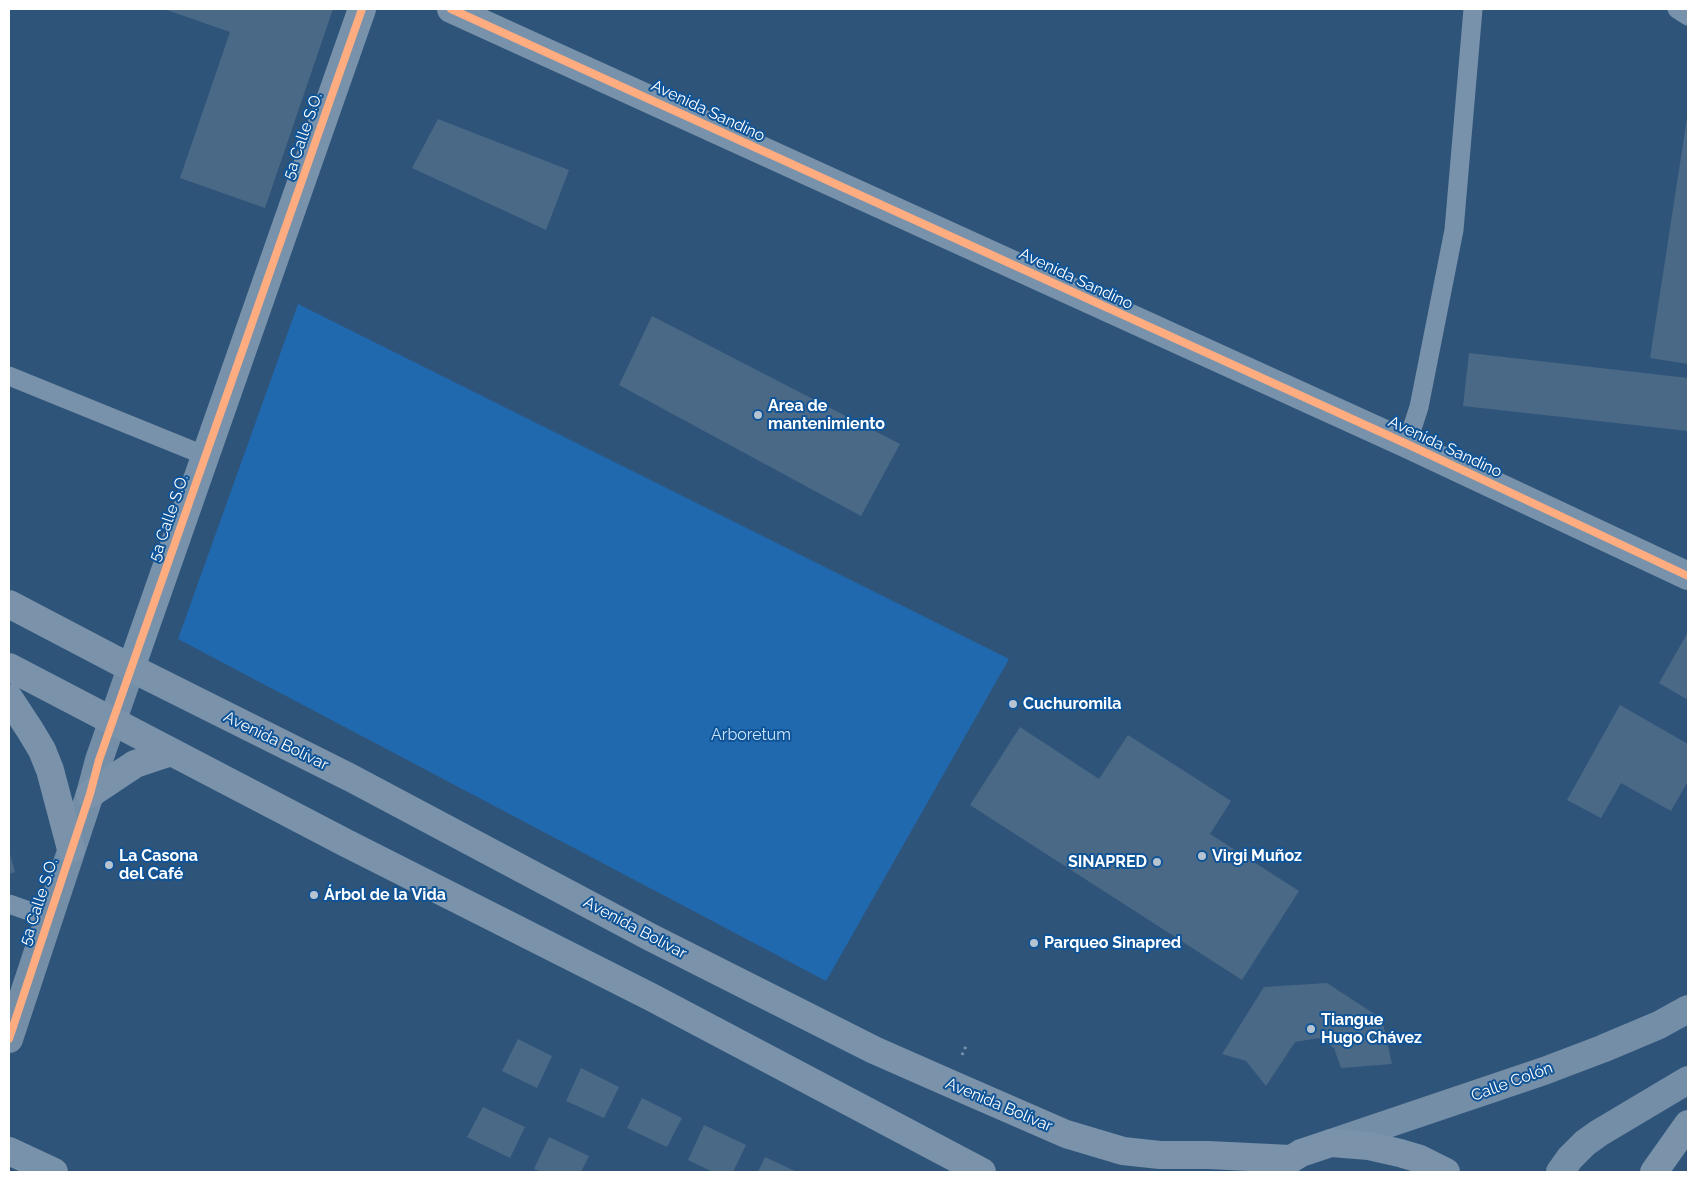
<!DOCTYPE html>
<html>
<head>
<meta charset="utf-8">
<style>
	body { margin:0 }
	#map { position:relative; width:1697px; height:1181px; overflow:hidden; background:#2f5479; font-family:Raleway,sans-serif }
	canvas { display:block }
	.frame { position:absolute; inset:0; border:10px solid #fff; pointer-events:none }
</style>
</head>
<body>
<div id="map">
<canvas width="1697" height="1181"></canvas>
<div class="frame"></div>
</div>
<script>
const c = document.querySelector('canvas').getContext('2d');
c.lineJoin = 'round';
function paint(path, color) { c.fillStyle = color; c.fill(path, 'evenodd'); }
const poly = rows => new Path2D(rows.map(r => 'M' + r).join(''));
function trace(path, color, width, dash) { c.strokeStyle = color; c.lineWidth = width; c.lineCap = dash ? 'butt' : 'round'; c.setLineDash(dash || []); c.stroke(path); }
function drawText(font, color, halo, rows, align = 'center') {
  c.font = font + ' Raleway,sans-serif'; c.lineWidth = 4; c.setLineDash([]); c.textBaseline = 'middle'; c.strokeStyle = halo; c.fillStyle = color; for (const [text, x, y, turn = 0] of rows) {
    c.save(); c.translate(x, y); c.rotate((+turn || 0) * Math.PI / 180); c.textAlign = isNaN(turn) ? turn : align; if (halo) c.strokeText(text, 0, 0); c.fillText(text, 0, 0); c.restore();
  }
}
paint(poly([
	[298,304,1009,659,826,981,178,639]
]), '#2169ae');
paint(poly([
	[164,9,333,9,265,208,180,178,230,32],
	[1687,118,1688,119,1688,364,1650,358],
	[438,119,569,170,546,230,412,168],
	[652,316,900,444,861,516,619,385],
	[1469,353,1688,378,1688,431,1463,406],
	[1688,632,1688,700,1659,683],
	[1620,705,1688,744,1688,781,1671,811,1621,783,1601,818,1567,800],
	[1020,727,1099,779,1128,735,1231,801,1210,834,1299,891,1242,980,970,805],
	[9,851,15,872,9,874],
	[1327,983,1382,1019,1392,1064,1341,1068,1334,1048,1319,1038,1295,1042,1266,1086,1246,1061,1222,1054,1264,987],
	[518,1039,552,1056,537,1088,502,1071],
	[581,1068,619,1087,604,1118,566,1101],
	[642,1098,682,1118,667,1147,627,1128],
	[483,1107,525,1127,510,1158,467,1137],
	[704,1125,746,1145,733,1172,713,1172,688,1160],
	[549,1137,589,1156,581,1172,541,1172,534,1169],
	[765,1157,797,1172,758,1172]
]), '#4a6987');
trace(poly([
	[962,1055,966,1046]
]), '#7992ab', 3, [2.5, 4]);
trace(poly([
	[1677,9,1688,16],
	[9,376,206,456],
	[1407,444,1419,407,1454,230,1473,9],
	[9,904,49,918]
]), '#7992ab', 19);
trace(poly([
	[451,9,1407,444,1688,576],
	[131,668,362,9],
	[9,1151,54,1172]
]), '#7992ab', 28);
trace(poly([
	[9,1039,90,794,99,760,131,668],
	[1331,1143,1544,1071,1602,1049,1659,1025,1688,1009],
	[1560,1172,1570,1158,1585,1143,1599,1133,1688,1080]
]), '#748ea8', 28);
trace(poly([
	[9,604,131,668,351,778,650,937,874,1050,949,1083,1066,1134,1123,1151,1160,1155,1208,1155,1291,1159],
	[9,667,346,843,651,997,982,1172],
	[9,698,30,730,42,750,50,770,71,849],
	[90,794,135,764,171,752],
	[1277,1168,1301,1153,1331,1143,1369,1146,1400,1153,1420,1159,1446,1172],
	[1654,1172,1688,1124]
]), '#7a92aa', 28);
trace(poly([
	[451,9,1407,444,1688,576],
	[9,1039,90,794,99,760,362,9]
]), '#ffac80', 8);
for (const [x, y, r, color] of [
	[758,415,5,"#b6c3d0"],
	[1013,704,5,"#b6c3d0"],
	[1202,856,5,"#b6c3d0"],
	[1157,862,5,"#b6c3d0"],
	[109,865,5,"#b6c3d0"],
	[314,895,5,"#b6c3d0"],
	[1034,943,5,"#b6c3d0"],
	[1311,1029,5,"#b6c3d0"]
]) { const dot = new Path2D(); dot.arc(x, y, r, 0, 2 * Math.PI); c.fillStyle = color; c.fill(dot); trace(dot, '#105498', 2); }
drawText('16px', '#fff', '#105498', [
	["Avenida Sandino",708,111,25],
	["5a Calle S.O.",303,136,-71],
	["Avenida Sandino",1076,279,25],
	["Avenida Sandino",1445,447,25],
	["5a Calle S.O.",169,518,-71],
	["Avenida Bolívar",276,741,26],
	["5a Calle S.O.",39,902,-72],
	["Avenida Bolívar",635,928,28],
	["Calle Colón",1512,1082,-20],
	["Avenida Bolívar",999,1105,23]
]);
drawText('bold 16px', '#fff', '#105498', [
	["Area de",768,406],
	["mantenimiento",768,424],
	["Cuchuromila",1023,704],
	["La Casona",119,856],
	["del Café",119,874],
	["Virgi Muñoz",1212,856],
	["SINAPRED",1147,862,"right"],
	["Árbol de la Vida",324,895],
	["Parqueo Sinapred",1044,943],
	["Tiangue",1321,1020],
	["Hugo Chávez",1321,1038]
], 'left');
drawText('16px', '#c9e4fe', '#105498', [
	["Arboretum",751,735]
]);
</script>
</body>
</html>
